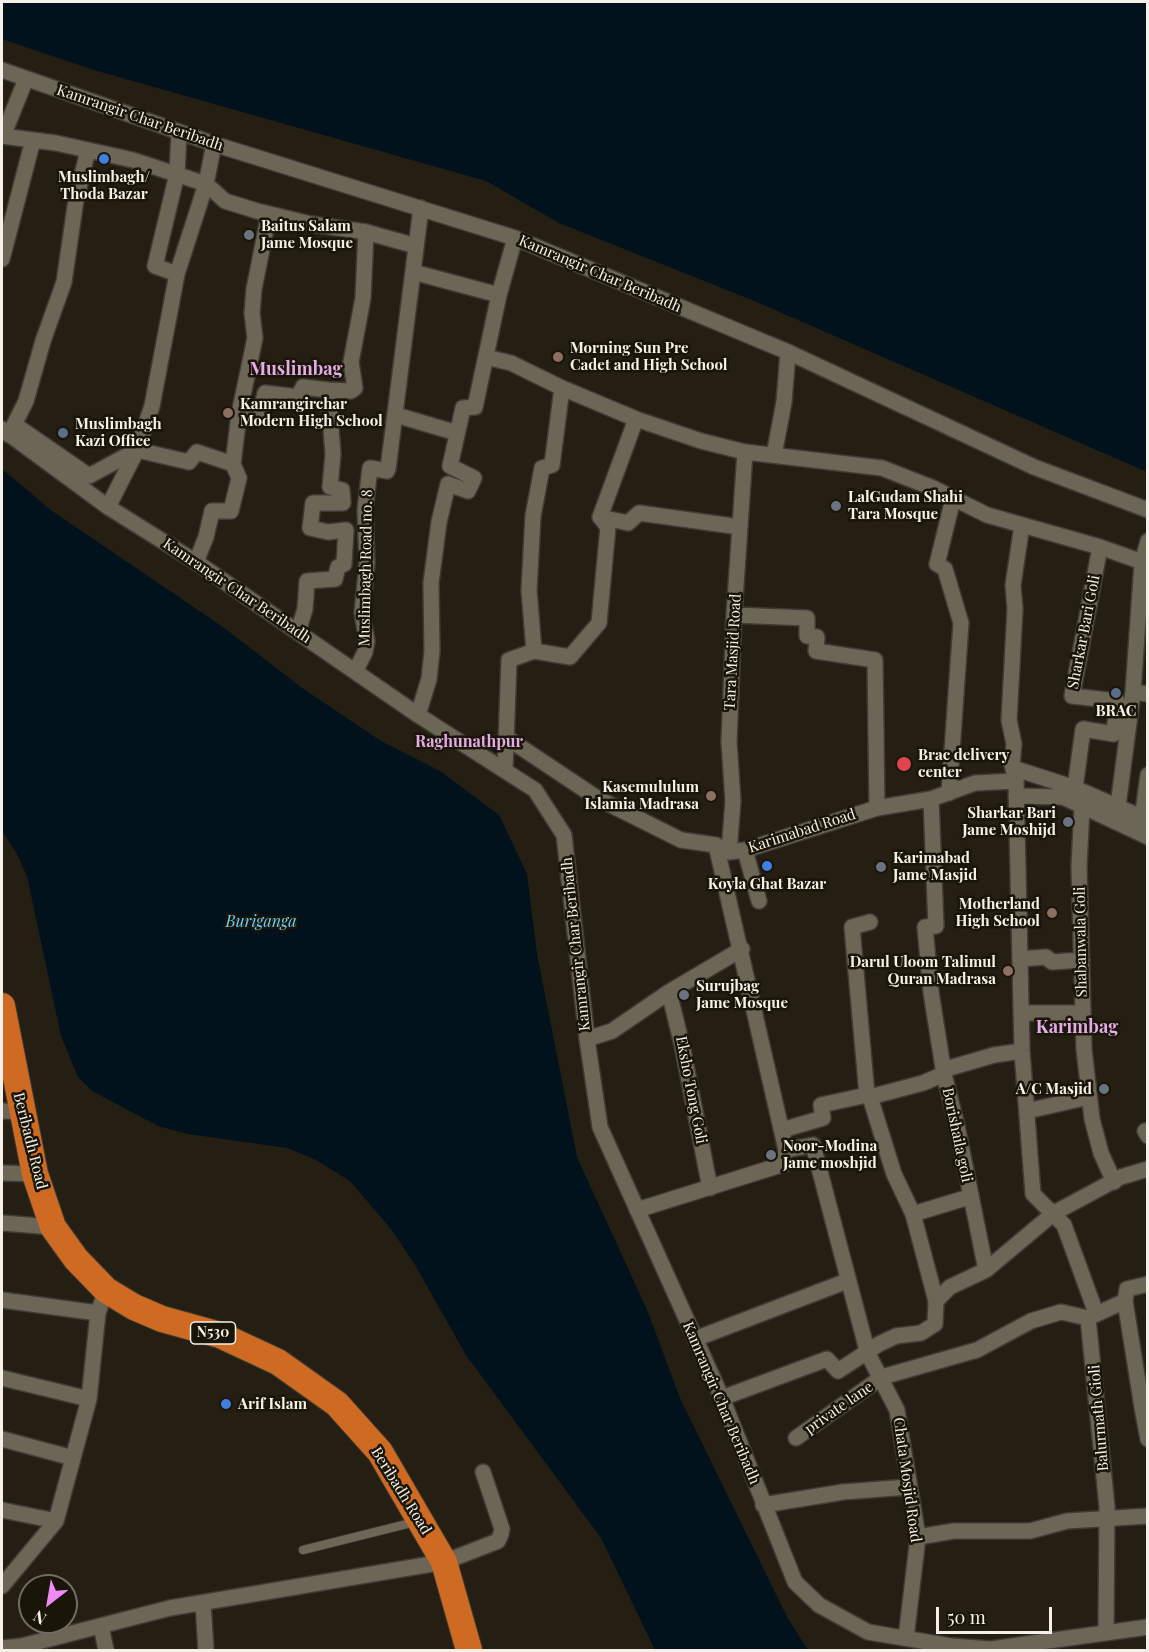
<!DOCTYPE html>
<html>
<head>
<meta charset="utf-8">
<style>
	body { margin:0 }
	#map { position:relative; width:1149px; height:1652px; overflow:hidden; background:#241f12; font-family:"Playfair Display",serif }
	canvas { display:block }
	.frame { position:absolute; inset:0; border:3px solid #f5f1e8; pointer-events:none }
	.north { position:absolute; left:18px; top:1574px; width:60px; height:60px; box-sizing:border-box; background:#1a1509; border:2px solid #726d62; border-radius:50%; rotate:211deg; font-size:16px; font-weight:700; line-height:24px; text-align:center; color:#f5f1e8 }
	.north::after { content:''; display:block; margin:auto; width:21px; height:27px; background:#f08bf6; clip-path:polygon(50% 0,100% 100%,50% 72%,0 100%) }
	.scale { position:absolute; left:936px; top:1607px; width:116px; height:27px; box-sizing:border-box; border:3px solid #f5f1e8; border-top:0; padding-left:8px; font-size:18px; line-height:21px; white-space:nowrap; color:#f5f1e8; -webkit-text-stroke:4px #1a1509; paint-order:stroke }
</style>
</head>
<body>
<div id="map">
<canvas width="1149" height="1652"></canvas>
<div class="frame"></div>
<div class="north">N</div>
<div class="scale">50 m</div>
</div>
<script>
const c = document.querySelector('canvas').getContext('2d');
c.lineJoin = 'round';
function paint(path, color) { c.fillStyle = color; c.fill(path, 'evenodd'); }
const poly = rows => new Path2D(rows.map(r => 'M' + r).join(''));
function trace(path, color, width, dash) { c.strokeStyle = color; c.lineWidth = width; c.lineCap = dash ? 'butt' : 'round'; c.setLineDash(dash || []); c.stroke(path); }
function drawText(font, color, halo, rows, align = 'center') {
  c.font = font + ' "Playfair Display",serif'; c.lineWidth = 5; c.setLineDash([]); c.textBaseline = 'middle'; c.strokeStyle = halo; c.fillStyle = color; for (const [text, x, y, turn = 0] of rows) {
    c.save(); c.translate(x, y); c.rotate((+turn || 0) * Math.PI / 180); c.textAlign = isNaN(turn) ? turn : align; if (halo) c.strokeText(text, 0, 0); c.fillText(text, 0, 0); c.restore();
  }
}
paint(poly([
	[2,2,1147,2,1147,472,752,300,559,223,486,181,94,70,2,39],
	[2,469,52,511,223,627,302,688,381,741,440,771,499,815,527,874,537,954,577,1157,648,1312,680,1398,787,1617,808,1650,655,1650,601,1538,466,1355,415,1265,391,1229,350,1181,316,1160,287,1148,188,1134,158,1126,92,1091,78,1077,61,1036,27,876,16,852,2,831]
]), '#01121c');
const service = poly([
	[303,1550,415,1522]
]);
const minor = poly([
	[2,70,214,144,515,238,788,352,1034,467,1148,510],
	[2,136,56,143,133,160,206,184,225,201,257,211,311,224,366,232,416,246],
	[3,136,26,79],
	[2,259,33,140],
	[413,272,499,295],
	[177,274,155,266,177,174,179,132],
	[486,357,511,363,562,388,636,419,701,441,745,452],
	[239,414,260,416,265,393,298,397,303,387,328,390],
	[396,415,457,433],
	[15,425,89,476,137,450,189,462,197,452,233,464],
	[2,429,108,507,196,562,418,715,535,790,564,835,587,1039,600,1127,722,1398,795,1582,819,1605,868,1632,951,1646,991,1649,1148,1627],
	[9,435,26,401,43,341,64,282,76,200,88,150],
	[774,455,784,402,788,352],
	[108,507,137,450,152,406,177,274,206,184,214,144],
	[600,517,628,523,639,513,740,527],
	[1022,525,1013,585,1015,609,1009,720,1014,744,1012,765,1016,781,1022,1051,1033,1194,1064,1225,1096,1313],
	[1148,541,1142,563,1133,692,1148,694],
	[196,562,206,537,212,511,231,511,239,478,233,464,239,414,255,338,252,313,254,289,269,214],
	[734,615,807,618,807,636,817,637,816,651,875,660,877,808],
	[298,632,305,609,307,581,335,579,338,567,344,564,346,530,328,532,310,528,313,503,343,503,342,490,330,487,333,454,328,390,351,391,355,388,351,362,363,298,366,232],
	[534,651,570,657,599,623,608,527,600,517,636,419],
	[356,670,365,652,367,641,362,613,367,563,365,510,370,468,387,471,388,469,421,208],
	[418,715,429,679,432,651,431,583,439,522,448,484,468,491,474,478,450,466,463,408,475,407,499,295,515,238],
	[507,738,597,798,681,840,716,845,729,852,745,850,877,808,931,799,975,783,1016,781],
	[1013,768,1075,788,1083,729,1114,734,1117,701,1072,696,1100,547],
	[505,770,509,660,534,651,529,590,533,516,542,468,552,465,562,388],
	[1075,788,1148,820],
	[949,793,961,623,945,569,937,564,953,499],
	[1016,796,1063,797,1148,837],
	[931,799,936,926,925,927,931,992,944,1074,957,1126,986,1270],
	[1118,806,1133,692],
	[1082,807,1079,866,1084,1049,1092,1119,1101,1153,1114,1182],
	[1137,826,1142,820,1148,775],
	[716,845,786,1150,813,1145,868,1354,897,1410,918,1537,906,1638],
	[745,850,759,901],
	[729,852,733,801,729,742,734,615,745,452,882,468,933,488,987,515,1100,547,1148,564],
	[1020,959,1046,957,1052,962,1082,960],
	[669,992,682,1045,710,1188],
	[1021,1013,1083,1013],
	[587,1039,612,1031,669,992,742,949],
	[867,1095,852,927,870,922],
	[870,1097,894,1174,913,1214,936,1301],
	[2,1111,22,1112],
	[1027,1111,1089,1097],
	[782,1130,823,1118,821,1105,867,1095,870,1097,923,1083,944,1074,946,1069,994,1055,1022,1051],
	[1148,1131,1145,1131,1148,1136],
	[2,1173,35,1174],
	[637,1210,784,1164,786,1150],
	[913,1214,969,1197],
	[2,1223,53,1227],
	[2,1300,98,1313],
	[1125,1301,1142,1407],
	[1088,1318,1107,1507,1106,1632],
	[695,1339,847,1281],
	[2,1378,89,1399],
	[722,1398,827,1359,838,1371,879,1344,896,1336,921,1333,935,1324,936,1301,950,1287,986,1270,1054,1213,1121,1177,1148,1169],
	[1148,1407,1142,1407,1148,1439],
	[796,1438,882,1377,977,1350,1031,1321,1061,1312,1088,1318,1125,1301,1127,1289,1148,1284],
	[2,1439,73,1458],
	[763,1505,843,1492,908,1487],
	[2,1510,56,1521],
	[918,1537,954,1531,1030,1531,1067,1521,1148,1516],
	[2,1586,56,1521,89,1399,98,1313,106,1290],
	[203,1603,206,1650],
	[101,1626,106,1650],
	[2,1648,22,1646,170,1608,444,1562,498,1541,501,1534,502,1529,483,1472]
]);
const trunk = poly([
	[2,1006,35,1174,53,1227,76,1259,106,1290,134,1307,162,1319,220,1335,278,1362,337,1404,380,1452,444,1562,469,1650]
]);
trace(service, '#403b34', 10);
trace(minor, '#403b34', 18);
trace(trunk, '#403b34', 28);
trace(service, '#6c6657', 8);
trace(minor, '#6c6657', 15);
trace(trunk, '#cf6a22', 26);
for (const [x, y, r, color] of [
	[104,159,6,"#3f7fe0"],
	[249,235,6,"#6b7280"],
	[558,357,6,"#8d6e63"],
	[228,413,6,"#8d6e63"],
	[63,433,6,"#5c6f8a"],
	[836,506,6,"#6b7280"],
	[1116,693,6,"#5c6f8a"],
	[904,764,8,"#e0444e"],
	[711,796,6,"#8d6e63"],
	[1068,822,6,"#6b7280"],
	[767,866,6,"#3f7fe0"],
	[881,867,6,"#6b7280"],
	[1052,913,6,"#8d6e63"],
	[1008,971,6,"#8d6e63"],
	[684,995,6,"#6b7280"],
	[1104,1089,6,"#6b7280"],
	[771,1155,6,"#6b7280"],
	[226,1404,6,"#3f7fe0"]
]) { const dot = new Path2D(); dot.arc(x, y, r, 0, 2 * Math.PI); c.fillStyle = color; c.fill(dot); trace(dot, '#1a1509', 2); }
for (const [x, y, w] of [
	[213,1333,45]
]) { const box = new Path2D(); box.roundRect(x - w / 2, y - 11, w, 22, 4.5); c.fillStyle = '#1a1509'; c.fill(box); trace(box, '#f5f1e8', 1.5); }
drawText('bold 14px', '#f5f1e8', null, [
	["N530",213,1333]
]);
drawText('15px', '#f5f1e8', '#1a1509', [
	["Kamrangir Char Beribadh",140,118,19],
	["Kamrangir Char Beribadh",600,274,23],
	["Muslimbagh Road no. 8",366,568,-89],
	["Kamrangir Char Beribadh",237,591,34],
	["Sharkar Bari Goli",1084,632,-79],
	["Tara Masjid Road",733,652,-87],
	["Karimabad Road",802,831,-18],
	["Shabanwala Goli",1081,942,-91],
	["Kamrangir Char Beribadh",576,944,-96],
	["Eksho Tong Goli",691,1090,79],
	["Borishaila goli",957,1135,78],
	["Beribadh Road",30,1141,76],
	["Kamrangir Char Beribadh",721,1403,67],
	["private lane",839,1408,-35],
	["Balurmath Gioli",1099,1418,-95],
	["Chata Mosjid Road",907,1480,82],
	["Beribadh Road",401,1491,58]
]);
drawText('bold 15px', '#f5f1e8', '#1a1509', [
	["Muslimbagh/",104,177,"center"],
	["Thoda Bazar",104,194,"center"],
	["Baitus Salam",261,226],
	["Jame Mosque",261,243],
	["Morning Sun Pre",570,348],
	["Cadet and High School",570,365],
	["Kamrangirchar",240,404],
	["Modern High School",240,421],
	["Muslimbagh",75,424],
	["Kazi Office",75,441],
	["LalGudam Shahi",848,497],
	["Tara Mosque",848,514],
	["BRAC",1116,711,"center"],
	["Brac delivery",918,755],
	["center",918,772],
	["Kasemululum",699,787,"right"],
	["Islamia Madrasa",699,804,"right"],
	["Sharkar Bari",1056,813,"right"],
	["Jame Moshijd",1056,830,"right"],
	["Karimabad",893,858],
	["Jame Masjid",893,875],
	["Koyla Ghat Bazar",767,884,"center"],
	["Motherland",1040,904,"right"],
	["High School",1040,921,"right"],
	["Darul Uloom Talimul",996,962,"right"],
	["Quran Madrasa",996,979,"right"],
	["Surujbag",696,986],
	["Jame Mosque",696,1003],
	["A/C Masjid",1092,1089,"right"],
	["Noor-Modina",783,1146],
	["Jame moshjid",783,1163],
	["Arif Islam",238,1404]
], 'left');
drawText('bold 16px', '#e4ace6', '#1a1509', [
	["Raghunathpur",469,742]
]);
drawText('italic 16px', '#6ccffd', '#1a1509', [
	["Buriganga",261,922]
]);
drawText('bold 18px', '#e4ace6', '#1a1509', [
	["Muslimbag",296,369],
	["Karimbag",1077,1027]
]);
</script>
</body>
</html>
